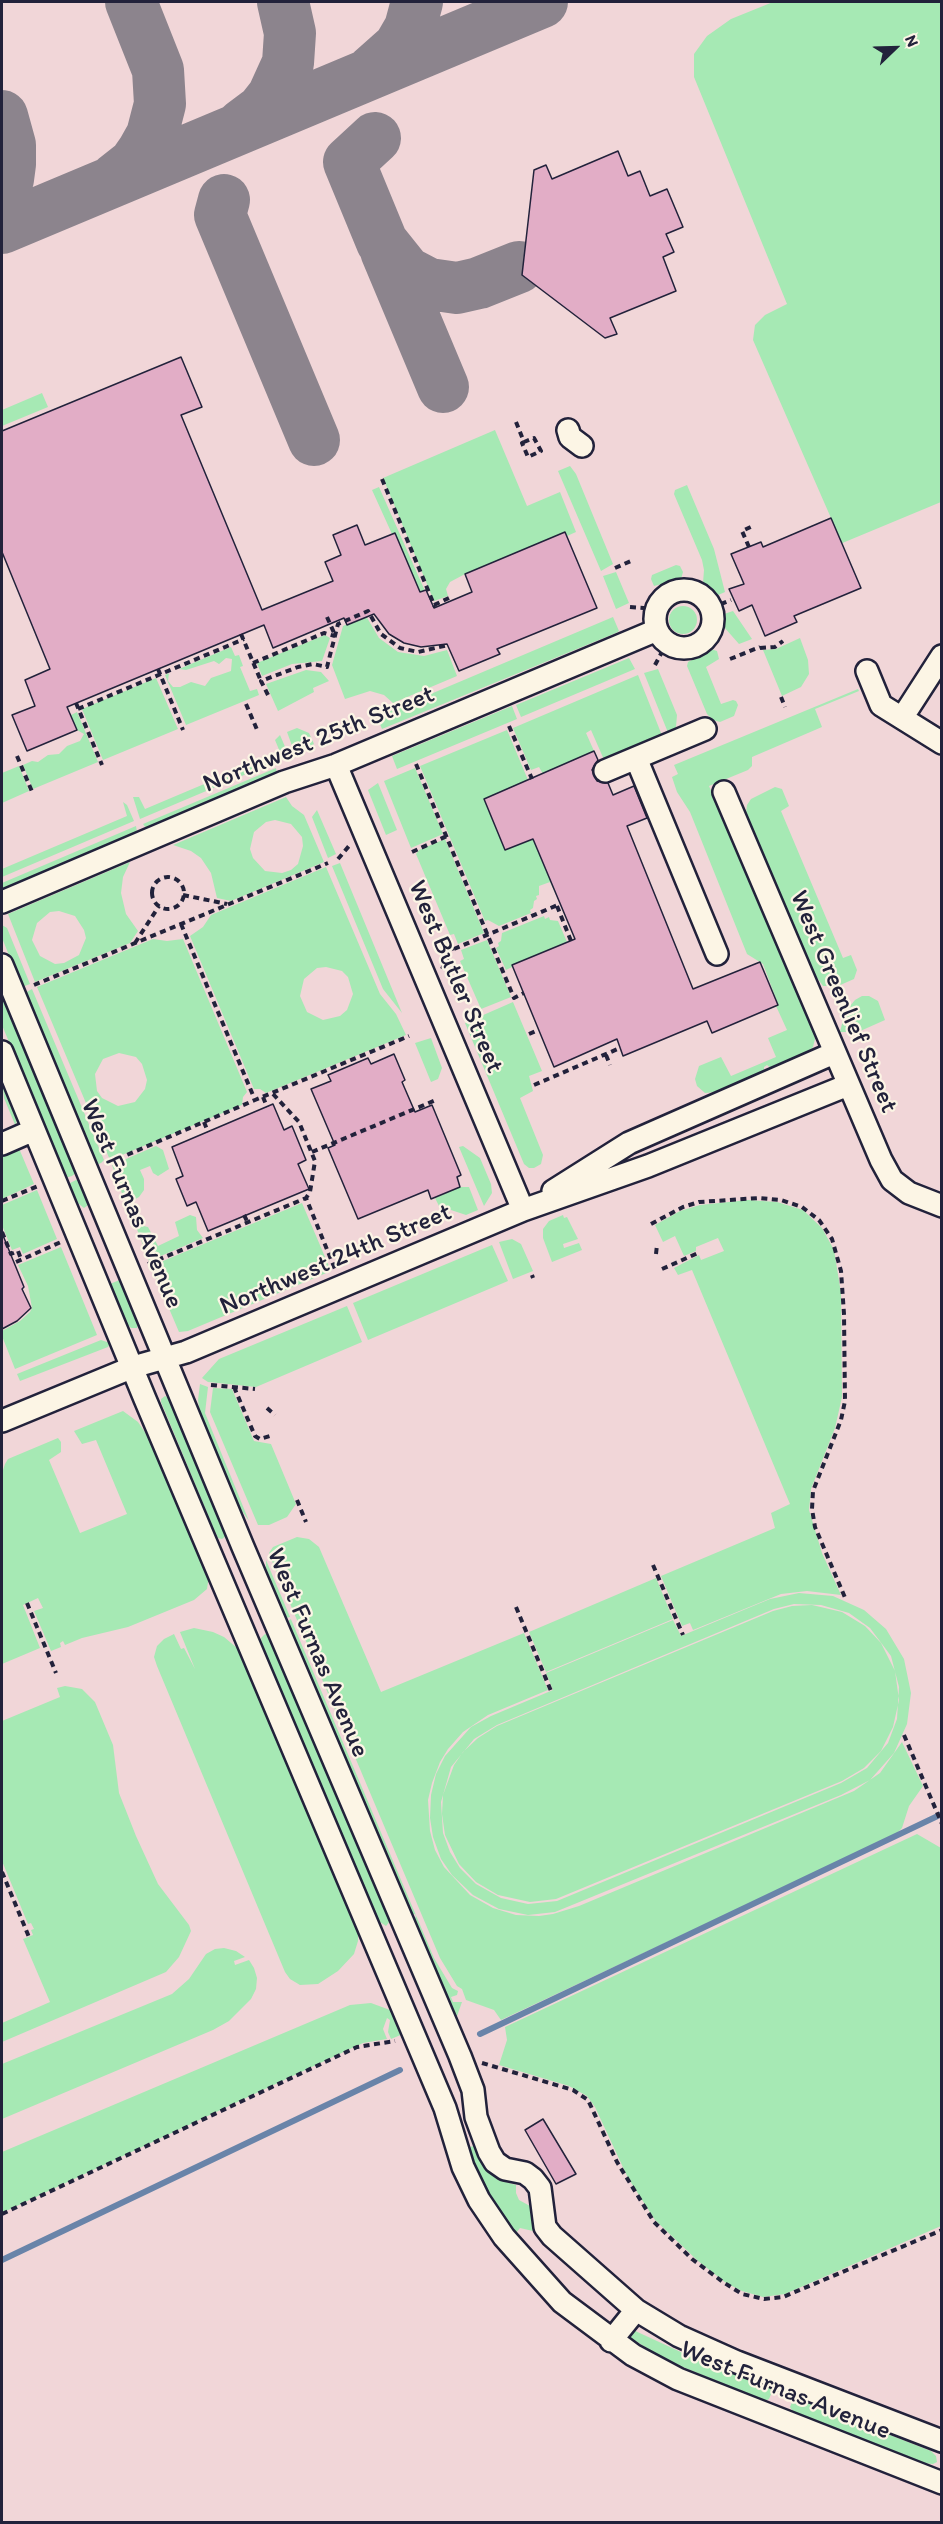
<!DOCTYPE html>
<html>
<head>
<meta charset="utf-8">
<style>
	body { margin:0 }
	#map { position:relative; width:943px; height:2524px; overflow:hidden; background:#f7e7df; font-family:Itim,sans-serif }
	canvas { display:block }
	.frame { position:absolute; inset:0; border:3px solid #22223b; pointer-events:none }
	.north { position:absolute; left:865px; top:18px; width:60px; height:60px; -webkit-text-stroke:4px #fcf5e5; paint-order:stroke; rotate:67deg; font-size:16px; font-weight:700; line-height:24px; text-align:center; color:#22223b }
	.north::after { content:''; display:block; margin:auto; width:21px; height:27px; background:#22223b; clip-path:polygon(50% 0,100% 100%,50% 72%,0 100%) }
</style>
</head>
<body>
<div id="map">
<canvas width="943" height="2524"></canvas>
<div class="frame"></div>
<div class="north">N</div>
</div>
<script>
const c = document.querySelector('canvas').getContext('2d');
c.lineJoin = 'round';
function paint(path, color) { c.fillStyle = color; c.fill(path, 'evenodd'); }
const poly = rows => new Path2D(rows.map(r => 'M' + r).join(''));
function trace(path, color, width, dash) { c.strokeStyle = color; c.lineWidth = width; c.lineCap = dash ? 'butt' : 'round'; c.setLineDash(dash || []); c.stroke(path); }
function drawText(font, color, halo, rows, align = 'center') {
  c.font = font + ' Itim,sans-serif'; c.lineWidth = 4.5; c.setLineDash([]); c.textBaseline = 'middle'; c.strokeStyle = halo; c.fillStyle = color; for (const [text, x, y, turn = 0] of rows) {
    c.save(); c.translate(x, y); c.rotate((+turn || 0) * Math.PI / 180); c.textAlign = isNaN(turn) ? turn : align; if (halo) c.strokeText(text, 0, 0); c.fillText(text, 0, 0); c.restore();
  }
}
paint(poly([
	[2,2,941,2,941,2522,2,2522]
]), '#f1d6d8');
paint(poly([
	[773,2,941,2,941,502,840,544,831,518,753,340,755,325,765,315,787,304,694,77,694,54,707,36,731,19],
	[42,393,48,407,2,426,2,410],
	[495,430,527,506,560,492,576,532,567,536,565,532,465,574,450,582,446,589,448,596,434,601,383,478],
	[570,466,576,474,613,564,601,571,558,471],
	[687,485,714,549,725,592,716,596,703,583,704,570,702,560,674,494,675,490],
	[379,487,425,591,420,593,395,533,392,534,372,490],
	[676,565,680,566,683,572,681,579,654,586,651,579,652,575],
	[616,572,629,603,616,609,603,576],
	'669 620a14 14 0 1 1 28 0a14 14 0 1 1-28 0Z',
	[733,611,752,639,739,644,724,627,724,614],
	[366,616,379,638,398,652,424,656,447,650,457,676,393,703,384,695,370,691,345,699,332,665,343,626],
	[613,617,619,631,616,633,382,729,378,719,381,715],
	[325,635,330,638,322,661,292,664,262,676,257,663],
	[800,638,808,660,809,674,801,687,782,696,763,650,776,649],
	[231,647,235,656,239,655,243,666,240,667,250,691,257,689,259,695,186,725,165,675,169,673,168,681,173,687,180,687,191,682,205,686,211,678,231,671,232,659,226,658,219,664,214,661,186,670,179,669],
	[711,649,717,651,719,659,706,667,721,704,733,700,736,701,738,705,734,716,720,722,713,720,707,714,687,666,688,662],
	[629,658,635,669,521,717,516,705],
	[658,669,677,715,676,727,669,735,644,673],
	[306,670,321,672,329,681,313,688,314,692,278,711,266,684],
	[638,675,663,738,605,762,591,730,586,733,594,751,543,774,539,767,531,770,513,728],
	[156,678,178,729,103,760,82,709],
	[858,689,859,691,815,709,822,727,752,757,752,766,748,770,709,786,814,1031,815,1039,813,1047,807,1054,772,1069,767,1065,764,1067,764,1072,717,1092,705,1093,697,1086,695,1079,699,1066,721,1057,731,1076,776,1057,768,1038,787,1030,776,1006,778,1004,763,964,747,954,690,812,677,792,672,777,678,774,674,765],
	[512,706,517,719,397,769,392,756],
	[77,712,98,762,33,789,23,765,32,761,38,762,48,755,59,754,67,746,80,741,84,734,77,730,71,715],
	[297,728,309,733,314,744,295,754,287,732],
	[507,730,528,780,484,799,505,850,533,839,557,897,550,882,539,886,539,895,536,896,537,899,534,901,533,908,530,910,531,913,499,926,488,920,485,921,420,766],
	[280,735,289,756,140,819,133,797,139,797,145,809,280,752,275,740],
	[19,766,29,791,2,803,2,773],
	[276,768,277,773,146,828,143,824],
	[415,768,443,834,411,848,384,781],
	[378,783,397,830,386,835,368,790],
	[775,787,782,789,789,806,781,811,843,958,851,955,857,970,854,979,838,986,823,986,815,975,746,813,747,805,751,799],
	[286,797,292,806,304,815,324,862,231,901,217,898,211,873,201,858,191,851,173,845],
	[275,820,291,824,302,837,303,846,298,864,291,870,282,873,265,871,253,858,250,849,254,832,266,822],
	[123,802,127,805,134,821,2,877,2,869,127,816],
	[317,810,336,854,328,858,312,817],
	[136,826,137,832,2,889,2,883],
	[445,839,484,933,458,944,454,934,450,935,416,854,419,850],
	[130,862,123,877,121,893,126,914,138,931,130,943,35,982,8,914],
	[59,911,75,916,84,930,86,938,79,955,64,963,55,964,40,956,32,940,37,923,50,912],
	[340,863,402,1013,383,989,332,866],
	[326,867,380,994,396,1014,406,1035,266,1093,260,1089,254,1089,190,936,203,927,211,915],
	[326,967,342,971,348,977,353,994,347,1010,340,1016,323,1020,307,1012,300,996,304,979,317,968],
	[544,916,545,919,549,917,550,920,558,921,567,942,512,965,512,967,506,970,496,948,499,946,498,943,501,941,502,933],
	[2,925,7,928,30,984,22,987,2,938],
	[153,939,167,941,183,939,247,1092,243,1097,242,1105,110,1160,37,987],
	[119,1053,136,1057,142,1064,147,1080,145,1089,135,1102,118,1106,102,1098,97,1091,95,1074,103,1059],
	[487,940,511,997,481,1009,460,961,464,959,461,950],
	[32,989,104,1160,101,1163,96,1165,37,1022,39,1021,38,1018,35,1019,25,993],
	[862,996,869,996,878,1001,885,1020,858,1032,840,1032,845,1012,855,1000],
	[5,1001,77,1172,72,1176,65,1178,2,1025,2,1002],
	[513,1002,542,1071,529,1076,533,1091,520,1098,543,1155,541,1164,534,1168,529,1168,524,1164,465,1023],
	[431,1038,442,1068,438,1079,431,1082,415,1043],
	[2,1079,17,1116,16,1127,4,1098],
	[18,1146,34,1184,2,1199,3,1165,2,1151],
	[156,1146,163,1150,169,1169,158,1176,153,1173,150,1166,140,1170,144,1179,144,1190,139,1197,126,1204,127,1200,124,1199,112,1165],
	[463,1146,480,1158,491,1184,492,1193,484,1206,459,1147],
	[80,1178,88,1198,88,1205,84,1208,74,1200,68,1184],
	[460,1187,469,1187,478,1210,466,1215,439,1206,435,1198],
	[37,1190,57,1239,23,1254,20,1247,12,1250,2,1225,2,1205],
	[748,1200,777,1202,803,1210,822,1228,834,1250,841,1293,842,1397,835,1428,811,1489,809,1510,822,1553,841,1595,807,1591,781,1594,693,1630,690,1623,682,1626,661,1576,775,1528,771,1513,790,1504,692,1270,678,1275,674,1268,699,1255,701,1260,724,1251,718,1238,696,1247,696,1251,684,1256,675,1236,663,1242,655,1225,680,1211,700,1205],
	[302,1203,331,1271,188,1331,179,1332,151,1266],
	[190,1215,196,1217,197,1230,203,1238,149,1261,135,1224,148,1227,158,1246,179,1236,175,1222],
	[563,1215,564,1218,567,1217,578,1239,563,1244,564,1248,579,1243,582,1250,552,1262,543,1238,543,1229,549,1221],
	[512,1239,521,1244,533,1271,513,1279,499,1242],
	[492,1245,508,1281,368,1340,353,1303],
	[61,1247,97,1335,15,1369,2,1336,2,1331,20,1321,30,1312,32,1308,28,1286,18,1265],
	[122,1279,139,1320,137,1328,131,1328,127,1324,110,1284],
	[347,1306,362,1342,256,1387,208,1382,202,1378,219,1359],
	[101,1340,110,1343,108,1347,20,1381,17,1374],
	[200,1384,208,1387,205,1413,249,1521,240,1508,200,1413,198,1400],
	[213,1388,232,1389,254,1441,271,1444,296,1504,287,1517,269,1525,258,1525,210,1412],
	[165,1396,170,1399,225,1531,226,1536,222,1539,218,1538,215,1532,161,1402,161,1399],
	[123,1411,138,1422,155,1447,209,1575,207,1589,194,1600,128,1627,82,1638,65,1645,63,1641,60,1643,61,1647,51,1651,34,1611,43,1608,38,1598,23,1605,40,1648,2,1664,2,1473,5,1464,8,1459,58,1438,61,1442,61,1452,49,1460,80,1533,127,1514,96,1440,82,1444,74,1431],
	[297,1537,309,1539,319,1547,381,1692,524,1633,548,1690,488,1715,463,1732,448,1749,440,1762,432,1783,428,1800,430,1831,435,1850,444,1867,470,1895,493,1908,516,1915,539,1916,553,1914,579,1906,854,1791,880,1773,902,1742,923,1786,909,1806,902,1828,895,1835,501,2020,494,2010,466,2000,462,1989,457,1986,440,1958,272,1561,269,1553,273,1547],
	[266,1560,434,1958,452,1988,458,1991,457,1995,451,1997,453,2002,462,2002,456,2019,413,1919,416,1917,415,1914,412,1915,288,1621,291,1619,290,1617,286,1618,278,1599,266,1568],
	[656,1578,673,1619,546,1672,529,1632],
	[799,1593,833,1596,864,1610,886,1629,904,1659,911,1693,907,1724,894,1753,870,1780,841,1795,555,1912,528,1915,499,1909,473,1895,452,1875,441,1859,433,1837,430,1818,431,1795,436,1774,445,1756,471,1727,491,1716,553,1690,546,1673,673,1620,681,1636,770,1599],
	[794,1604,821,1605,849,1613,870,1628,891,1656,899,1687,897,1719,888,1743,867,1768,841,1783,557,1901,528,1904,501,1898,476,1884,460,1868,450,1852,443,1833,441,1802,451,1767,474,1739,497,1725,774,1609],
	[812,1605,842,1612,865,1626,881,1643,895,1671,899,1700,893,1727,881,1751,864,1768,842,1781,556,1899,530,1902,498,1895,476,1882,459,1864,445,1835,442,1814,443,1795,454,1765,463,1752,478,1738,497,1726,773,1611,792,1606],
	[194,1628,213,1632,224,1637,237,1648,245,1660,358,1929,358,1941,354,1954,338,1971,318,1984,300,1985,290,1979,285,1972,157,1666,154,1657,157,1646,164,1639,174,1634,181,1649,184,1648,195,1669,180,1632],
	[265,1634,270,1635,390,1915,390,1921,386,1926,377,1920,262,1645,261,1638],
	[65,1686,82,1689,95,1702,113,1745,119,1793,136,1836,158,1884,189,1925,191,1931,179,1957,166,1972,2,2042,2,2023,50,2002,23,1939,33,1935,31,1930,34,1929,31,1923,28,1924,2,1861,2,1721,60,1697,57,1688],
	[917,1834,941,1848,941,2226,785,2294,763,2297,742,2291,726,2283,698,2261,655,2220,628,2178,595,2107,587,2096,569,2086,499,2065,507,2040,505,2027],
	[224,1948,236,1951,245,1957,234,1961,235,1965,249,1960,254,1968,257,1978,256,1989,251,1999,229,2021,213,2030,2,2119,2,2064,172,1994,189,1979,206,1954,215,1949],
	[371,2003,390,2010,403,2034,391,2039,388,2032,390,2020,387,2018,383,2029,387,2039,363,2043,350,2049,2,2213,2,2152,350,2005],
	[474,2146,486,2170,499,2180,516,2185,516,2193,519,2200,530,2206,533,2231,520,2228,512,2238,506,2233,465,2148],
	[631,2329,696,2359,770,2388,772,2392,769,2399,765,2401,666,2360,626,2335],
	[798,2399,931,2451,936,2456,937,2462,933,2464,921,2463,794,2413,790,2407,793,2400]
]), '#a6e9b4');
trace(poly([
	[480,2034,942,1814],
	[2,2260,400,2070]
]), '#6984a9', 6);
trace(poly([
	[372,71,399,47,410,28,417,2],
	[2,116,10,145,10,164,8,179,2,198],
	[242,125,262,110,273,96,288,63,290,33,283,2],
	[375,138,349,162,382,242,406,272,429,284,457,288,479,283,519,267],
	[115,179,134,164,143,151,152,135,160,104,158,70,131,2],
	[224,200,220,215,314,440],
	[2,228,542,2],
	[386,251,443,387]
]), '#8c848d', 52);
const building = poly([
	[618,151,628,176,640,171,650,196,667,189,683,227,666,234,674,252,663,257,676,291,610,318,617,334,605,338,522,275,534,170,546,165,552,179,618,151],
	[181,357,202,407,181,415,262,610,333,581,325,562,341,555,333,535,357,525,365,545,395,533,420,592,426,590,434,608,472,592,465,574,565,532,597,608,497,649,500,654,459,671,447,644,421,647,404,643,389,634,374,614,347,625,344,618,273,648,264,625,67,707,77,730,27,751,12,715,35,706,25,680,50,669,2,552,2,431,181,357],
	[831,518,861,588,794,616,797,622,765,636,752,605,739,611,729,589,744,584,731,554,761,542,763,547,831,518],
	[594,751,598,760,592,770,597,781,608,783,613,795,634,786,647,818,627,826,693,989,760,962,778,1005,712,1033,707,1021,623,1056,617,1039,554,1067,512,965,575,939,533,839,505,850,484,799,594,751],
	[394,1054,405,1080,402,1082,415,1112,432,1105,461,1175,457,1177,460,1187,431,1199,428,1190,358,1219,328,1148,335,1145,311,1089,331,1081,328,1075,368,1058,371,1064,394,1054],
	[273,1104,284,1130,292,1126,306,1160,298,1164,309,1189,208,1231,196,1202,187,1206,176,1179,183,1176,172,1147,273,1104],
	[2,1233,24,1287,22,1289,31,1308,17,1321,2,1329,2,1233],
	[543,2119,576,2174,556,2184,525,2130,543,2119]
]);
paint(building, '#e2adc6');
trace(building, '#22223b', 1.5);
const minor = poly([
	[568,430,570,437,582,446],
	'655 619a29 29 0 1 1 58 0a29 29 0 1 1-58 0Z',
	[867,671,881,705,942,743],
	[902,718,942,656],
	[636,758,717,954],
	[336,765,523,1210],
	[605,771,705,729],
	[724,792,881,1160,892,1180,909,1193,942,1206],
	[2,902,284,782,336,765,657,630],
	[2,965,243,1547,460,2056,473,2090,476,2117,489,2152,495,2162,505,2169,525,2173,533,2179,540,2188,545,2227,552,2236,636,2310,679,2336,737,2362,942,2441],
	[2,1052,145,1399,445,2108,463,2167,479,2200,504,2237,562,2302,633,2355,678,2379,942,2483],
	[2,1144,34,1130],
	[553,1191,629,1143,834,1053],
	[2,1421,133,1367,186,1352,523,1210,648,1166,848,1085],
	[611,2341,636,2310]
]);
trace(minor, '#22223b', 26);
trace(poly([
	[516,422,524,442,534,438,541,451,528,457,522,443,524,442],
	[382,479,435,607],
	[749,547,742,531,753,526],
	[615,568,631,561],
	[434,605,449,598],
	[630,607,656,609],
	[711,608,731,600],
	[327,617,335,635],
	[241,634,261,681],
	[760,648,775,647,783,641],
	[730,659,760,647],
	[253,663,324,633,335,636],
	[655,665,663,650],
	[158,669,183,730],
	[268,695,261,681,298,667,313,664,327,667,338,624,368,611,381,634,400,648,418,652,448,645],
	[781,697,785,707],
	[76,703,102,765],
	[246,704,258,732],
	[78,709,244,639],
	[509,726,532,779],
	[17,756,33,794],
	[416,764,514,998,524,993],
	[412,852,447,836],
	[338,859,349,846],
	'152 893a16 16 0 1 1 32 0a16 16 0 1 1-32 0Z',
	[183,895,227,904],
	[557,906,571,941],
	[181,924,255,1100,409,1036],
	[135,943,159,906],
	[454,949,560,904],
	[442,969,453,947],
	[34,985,328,863],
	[529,1034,538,1030],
	[606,1055,610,1065],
	[534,1085,620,1048],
	[273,1094,299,1122,315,1161,310,1192,306,1198,335,1269],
	[263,1097,267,1107],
	[204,1122,208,1132],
	[312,1152,436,1100],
	[108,1163,255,1100],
	[2,1201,38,1186],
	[244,1215,248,1223],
	[651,1224,683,1207,699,1202,759,1198,781,1200,802,1207,819,1220,832,1239,841,1271,844,1314,845,1401,841,1420,813,1491,812,1509,815,1527,846,1600],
	[2,1232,11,1254,18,1251,21,1259],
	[656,1254,657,1245],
	[16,1262,61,1242],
	[148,1264,306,1198],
	[662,1269,698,1253],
	[532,1275,533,1278],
	[211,1385,255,1389],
	[234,1387,255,1436,260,1439,270,1436],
	[267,1408,275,1415],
	[297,1500,306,1522],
	[653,1565,683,1635],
	[27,1603,56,1673],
	[516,1607,551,1691],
	[904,1735,942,1824],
	[2,1872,29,1937],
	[482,2063,573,2090,588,2100,617,2162,654,2222,692,2259,723,2282,742,2294,764,2299,783,2297,942,2230],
	[2,2214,357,2047,395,2041]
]), '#22223b', 4, [6, 4.5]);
trace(minor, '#fcf5e5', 21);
drawText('26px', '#22223b', '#fcf5e5', [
	["Northwest 25th Street",319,740,-22],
	["West Butler Street",455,977,67],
	["West Greenlief Street",843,1002,67],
	["West Furnas Avenue",131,1204,67],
	["Northwest 24th Street",336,1260,-23],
	["West Furnas Avenue",317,1653,67],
	["West Furnas Avenue",785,2391,22]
]);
</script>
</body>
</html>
